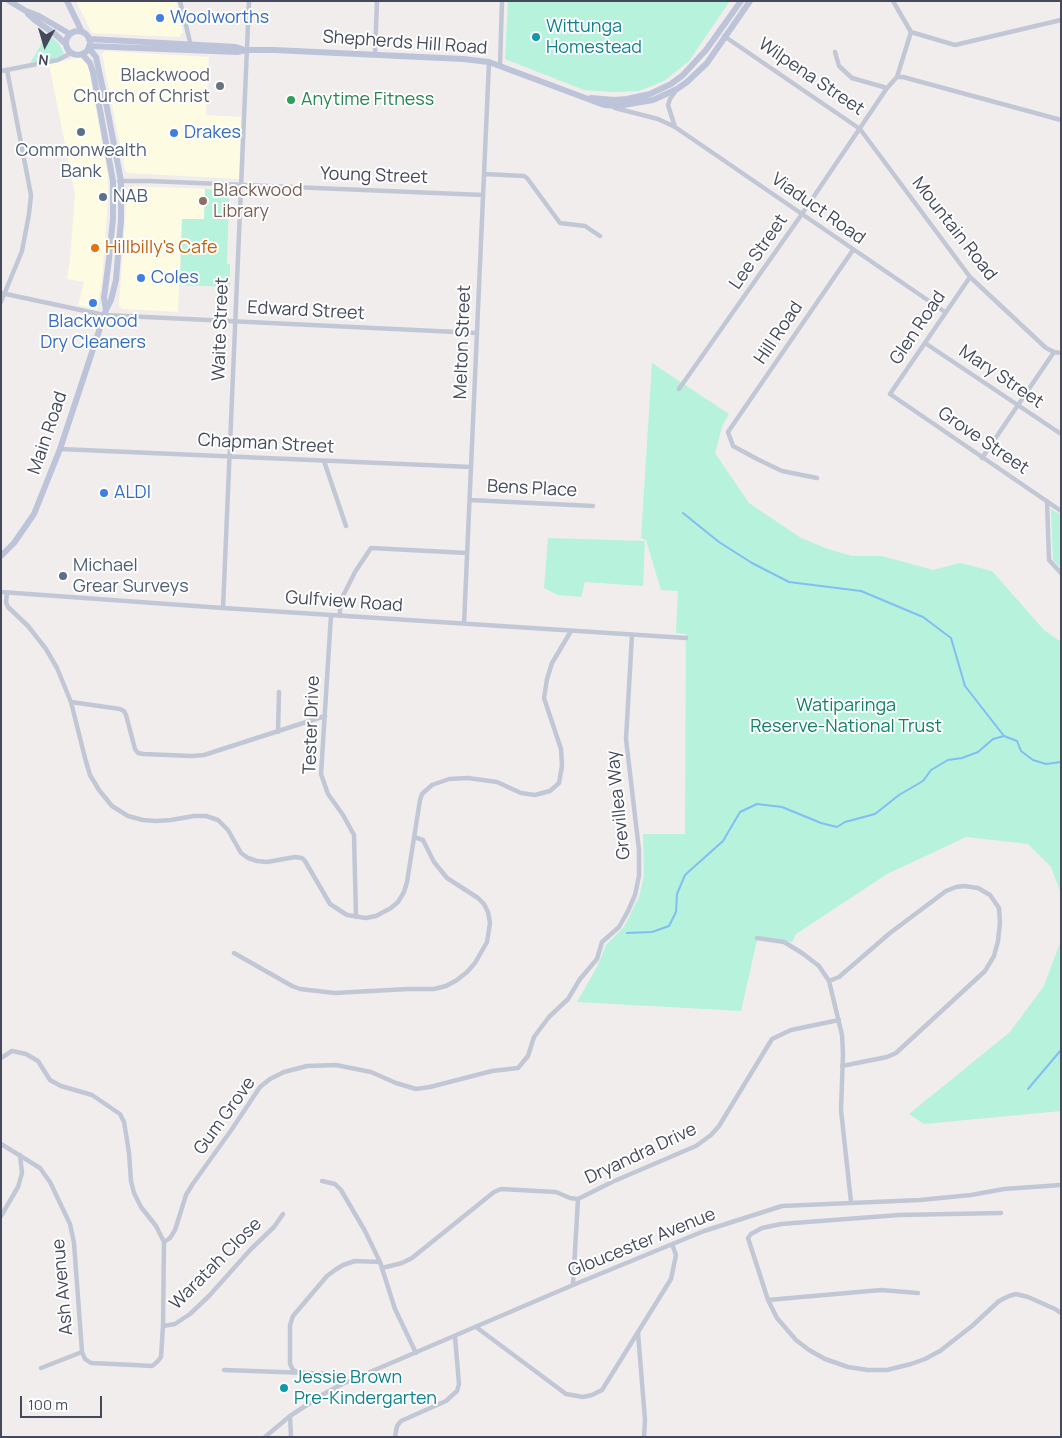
<!DOCTYPE html>
<html>
<head>
<meta charset="utf-8">
<style>
	body { margin:0 }
	#map { position:relative; width:1062px; height:1438px; overflow:hidden; background:#f0edec; font-family:Manrope,sans-serif }
	canvas { display:block }
	.frame { position:absolute; inset:0; border:2px solid #444a5c; pointer-events:none }
	.north { position:absolute; left:20px; top:20px; width:50px; height:50px; -webkit-text-stroke:4px #fff; paint-order:stroke; rotate:186deg; font-size:14px; font-weight:700; line-height:20px; text-align:center; color:#444a5c }
	.north::after { content:''; display:block; margin:auto; width:18px; height:22px; background:#444a5c; clip-path:polygon(50% 0,100% 100%,50% 72%,0 100%) }
	.scale { position:absolute; left:20px; top:1396px; width:82px; height:22px; box-sizing:border-box; border:2px solid #444a5c; border-top:0; padding-left:6px; font-size:15px; line-height:18px; white-space:nowrap; color:#444a5c; -webkit-text-stroke:4px #fff; paint-order:stroke }
</style>
</head>
<body>
<div id="map">
<canvas width="1062" height="1438"></canvas>
<div class="frame"></div>
<div class="north">N</div>
<div class="scale">100 m</div>
</div>
<script>
const c = document.querySelector('canvas').getContext('2d');
c.lineJoin = 'round';
function paint(path, color) { c.fillStyle = color; c.fill(path, 'evenodd'); }
const poly = rows => new Path2D(rows.map(r => 'M' + r).join(''));
function trace(path, color, width, dash) { c.strokeStyle = color; c.lineWidth = width; c.lineCap = dash ? 'butt' : 'round'; c.setLineDash(dash || []); c.stroke(path); }
function drawText(font, color, halo, rows, align = 'center') {
  c.font = font + ' Manrope,sans-serif'; c.lineWidth = 4; c.setLineDash([]); c.textBaseline = 'middle'; c.strokeStyle = halo; c.fillStyle = color; for (const [text, x, y, turn = 0] of rows) {
    c.save(); c.translate(x, y); c.rotate((+turn || 0) * Math.PI / 180); c.textAlign = isNaN(turn) ? turn : align; if (halo) c.strokeText(text, 0, 0); c.fillText(text, 0, 0); c.restore();
  }
}
paint(poly([
	[76,1,176,1,183,32,179,37,92,33],
	[105,51,209,57,206,115,241,117,239,179,128,173,125,170,102,54],
	[82,57,88,63,108,177,108,197,102,281,97,309,78,305,84,282,67,279,70,259,75,194,49,64],
	[134,186,205,189,204,219,182,220,178,312,123,309,119,306,127,190]
]), '#fdfce3');
paint(poly([
	[508,1,730,1,689,61,664,81,639,91,613,92,584,90,505,59],
	[48,33,59,44,64,54,58,58,30,63],
	[205,189,230,190,233,192,233,196,229,196,227,264,230,264,230,287,180,285,182,219,204,219],
	[652,363,729,414,723,424,715,453,749,503,801,538,828,549,852,556,882,556,933,570,960,563,992,571,1044,630,1058,640,1061,641,1061,894,1051,867,1028,844,966,837,887,874,796,934,792,942,758,936,741,1011,577,1002,597,967,606,945,624,927,639,897,644,875,643,834,685,834,686,634,676,633,678,591,661,590,646,540,641,538],
	[1051,509,1061,515,1061,568,1053,560],
	[548,538,645,541,643,586,585,582,581,597,558,595,544,588],
	[1061,940,1061,1111,924,1124,909,1114,1010,1032,1044,986]
]), '#b6f2dc');
trace(poly([
	[683,513,719,542,752,563,789,582,861,591,923,617,951,638,965,686,1004,736],
	[627,933,652,932,669,926,676,912,677,894,685,875,723,841,740,812,757,804,782,807,821,823,837,827,845,822,875,814,899,795,923,781,931,770,948,760,962,758,978,752,993,739,1004,736,1017,741,1021,751,1033,760,1046,764,1061,762],
	[1028,1089,1061,1050]
]), '#80bef3', 2);
trace(poly([
	[180,1,191,46],
	[893,1,911,32,955,45,1061,20],
	[724,36,860,129,970,277,1046,348,1054,352,1061,353],
	[835,52,839,66,852,78,887,88],
	[375,54,377,1],
	[500,66,502,1],
	[1,71,58,60,71,53],
	[897,77,911,32],
	[615,108,658,119,675,127,945,312],
	[675,127,668,105,670,99,677,89],
	[484,174,524,176,527,178,560,223,585,226,600,236],
	[119,181,149,181,483,195],
	[970,277,890,394,1061,511],
	[1,293,104,315,477,333],
	[1,302,22,251,29,214,31,195,7,70],
	[925,343,1061,434],
	[679,389,802,214,887,88,897,77,903,77,1061,120],
	[60,449,471,467],
	[982,458,1054,352],
	[324,461,346,526],
	[817,478,782,471,757,459,733,446,728,432,853,250],
	[470,500,593,506],
	[1047,501,1049,560,1061,573],
	[1,592,223,608,686,638],
	[7,593,6,602,8,607,28,626,46,649,57,668,71,702,85,758,90,775,99,790,112,806,128,816,143,820,156,821,171,820,194,816,206,816,218,820,228,830,241,853,248,858,257,861,267,862,295,857,302,858,305,861,330,904,347,915,366,918,376,916,391,908,398,902,404,892,407,882,420,800,422,794,432,785,449,779,468,778,497,782,521,793,535,795,550,791,559,783,562,766,561,749,544,698,547,679,552,663,571,631],
	[223,608,249,1],
	[331,615,321,774,328,794,343,815,354,835,356,917],
	[340,616,340,602,355,572,371,548,467,553],
	[464,624,489,62],
	[71,702,120,709,124,711,126,715,135,749,138,753,143,754,192,756,204,755,325,716],
	[278,732,279,692],
	[757,938,784,942,802,953,819,966,829,981,842,1035,843,1054,841,1110,851,1202],
	[234,953,292,986,300,989,335,993,408,989,434,989,446,986,457,980,467,972,475,963,487,942,490,923,488,912,484,904,478,898,447,878,434,862,423,840,414,837],
	[829,981,839,977,890,933,946,891,956,887,964,886,978,888,990,895,999,908,1000,923,998,941,994,956,985,971,896,1053,887,1057,842,1066],
	[1,1058,12,1051,26,1054,38,1061,50,1080,61,1086,92,1095,120,1114,124,1122,126,1134,129,1153,131,1181,134,1193,141,1207,156,1226,164,1242,163,1326,161,1357,157,1362,152,1366,134,1365,91,1363,85,1359,82,1352,74,1243,70,1224,50,1182,40,1168,1,1144],
	[322,1181,335,1184,341,1190,365,1231,380,1262,395,1309,416,1353],
	[578,1199,612,1182,696,1146,711,1135,719,1126,772,1039,791,1030,839,1020],
	[1001,1213,899,1215,781,1224,762,1228,751,1234,748,1238,768,1300,777,1318,796,1340,809,1350,825,1359,848,1367,868,1370,887,1370,911,1364,925,1359,940,1351,972,1326,999,1301,1009,1296,1016,1294,1028,1297,1055,1309,1061,1313],
	[1,1216,18,1187,22,1173,20,1155],
	[164,1242,170,1238,175,1230,186,1195,192,1185,232,1129,260,1087,270,1079,284,1072,307,1066,336,1065,371,1072,396,1083,416,1089,430,1087,492,1071,518,1068,528,1056,534,1037,549,1017,568,999,580,979,597,959,602,942,619,927,628,911,635,895,639,876,639,850,626,739,632,635],
	[382,1268,402,1263,412,1258,494,1192,501,1189,556,1192,570,1198,578,1199,573,1285],
	[768,1300,881,1290,918,1293],
	[163,1326,175,1324,190,1314,209,1296,251,1249,274,1227,283,1214],
	[476,1327,566,1394,583,1397,592,1395,602,1390,671,1279,676,1255,672,1244],
	[638,1333,645,1420,644,1437],
	[41,1368,82,1352],
	[224,1370,335,1374,342,1384],
	[297,1372,293,1370,290,1364,290,1325,293,1316,327,1276,335,1270,343,1265,355,1261,380,1262],
	[290,1416,291,1437],
	[265,1437,290,1416,322,1395,342,1384,573,1285,704,1231,782,1206,920,1200,971,1195,1004,1189,1061,1185],
	[395,1437,397,1426,401,1421,446,1401,457,1391,459,1384,455,1337]
]), '#c2c7d6', 4.5);
trace(poly([
	[9,1,26,11,39,16,70,34],
	[67,1,82,32],
	[28,14,36,21,55,34,66,44],
	'66 43a12 12 0 1 1 24 0a12 12 0 1 1-24 0Z',
	[89,39,236,47,245,50],
	[89,46,237,52,246,50,274,50,463,59,489,62,604,105,617,106,653,100,677,89,687,82,707,63,750,1],
	[82,54,90,63,93,72,113,181,113,218,109,259,104,298,106,310],
	[591,98,614,100,627,99,650,94,671,84,683,75,706,50,741,1],
	[1,556,14,543,34,514,60,449,106,310,111,300,116,280,121,220,121,181,107,108,96,57,89,48]
]), '#bdc3d8', 6);
for (const [x, y, r, color] of [
	[160,18,5,"#3f7fe0"],
	[536,37,5,"#0f9aa8"],
	[220,86,5,"#6b7280"],
	[291,100,5,"#2e9e5b"],
	[81,132,5,"#5c6f8a"],
	[174,133,5,"#3f7fe0"],
	[103,197,5,"#5c6f8a"],
	[203,201,5,"#8d6e63"],
	[95,248,5,"#e8710a"],
	[141,278,5,"#3f7fe0"],
	[93,303,5,"#3f7fe0"],
	[104,493,5,"#3f7fe0"],
	[63,576,5,"#5c6f8a"],
	[284,1388,5,"#0f9aa8"]
]) { const dot = new Path2D(); dot.arc(x, y, r, 0, 2 * Math.PI); c.fillStyle = color; c.fill(dot); trace(dot, '#fff', 2); }
drawText('18px', '#366cbe', '#fff', [
	["Woolworths",170,18],
	["Drakes",184,133],
	["Coles",151,278],
	["Blackwood",93,322,"center"],
	["Dry Cleaners",93,343,"center"],
	["ALDI",114,493]
], 'left');
drawText('18px', '#0d838f', '#fff', [
	["Wittunga",546,27],
	["Homestead",546,48],
	["Jessie Brown",294,1378],
	["Pre-Kindergarten",294,1399]
], 'left');
drawText('18px', '#444a5c', '#fff', [
	["Shepherds Hill Road",405,43,4],
	["Wilpena Street",811,77,34],
	["Young Street",374,176,2],
	["Viaduct Road",818,209,35],
	["Mountain Road",954,229,52],
	["Lee Street",759,252,-55],
	["Edward Street",306,311,3],
	["Glen Road",918,328,-56],
	["Waite Street",221,329,-88],
	["Hill Road",779,333,-56],
	["Melton Street",463,342,-88],
	["Mary Street",1001,377,34],
	["Main Road",48,433,-71],
	["Grove Street",983,441,34],
	["Chapman Street",266,444,3],
	["Bens Place",532,489,3],
	["Gulfview Road",344,602,4],
	["Tester Drive",312,725,-88],
	["Grevillea Way",619,805,-96],
	["Gum Grove",225,1116,-54],
	["Dryandra Drive",641,1154,-25],
	["Gloucester Avenue",642,1243,-22],
	["Waratah Close",216,1264,-45],
	["Ash Avenue",63,1287,-95]
]);
drawText('18px', '#5b616d', '#fff', [
	["Blackwood",210,76],
	["Church of Christ",210,97]
], 'right');
drawText('18px', '#27864d', '#fff', [
	["Anytime Fitness",301,100]
], 'left');
drawText('18px', '#4e5e75', '#fff', [
	["Commonwealth",81,151,"center"],
	["Bank",81,172,"center"],
	["NAB",113,197],
	["Michael",73,566],
	["Grear Surveys",73,587]
], 'left');
drawText('18px', '#785e54', '#fff', [
	["Blackwood",213,191],
	["Library",213,212]
], 'left');
drawText('18px', '#c56008', '#fff', [
	["Hillbilly's Cafe",105,248]
], 'left');
drawText('18px', '#0f8265', '#fff', [
	["Watiparinga",846,706],
	["Reserve-National Trust",846,727]
]);
</script>
</body>
</html>
